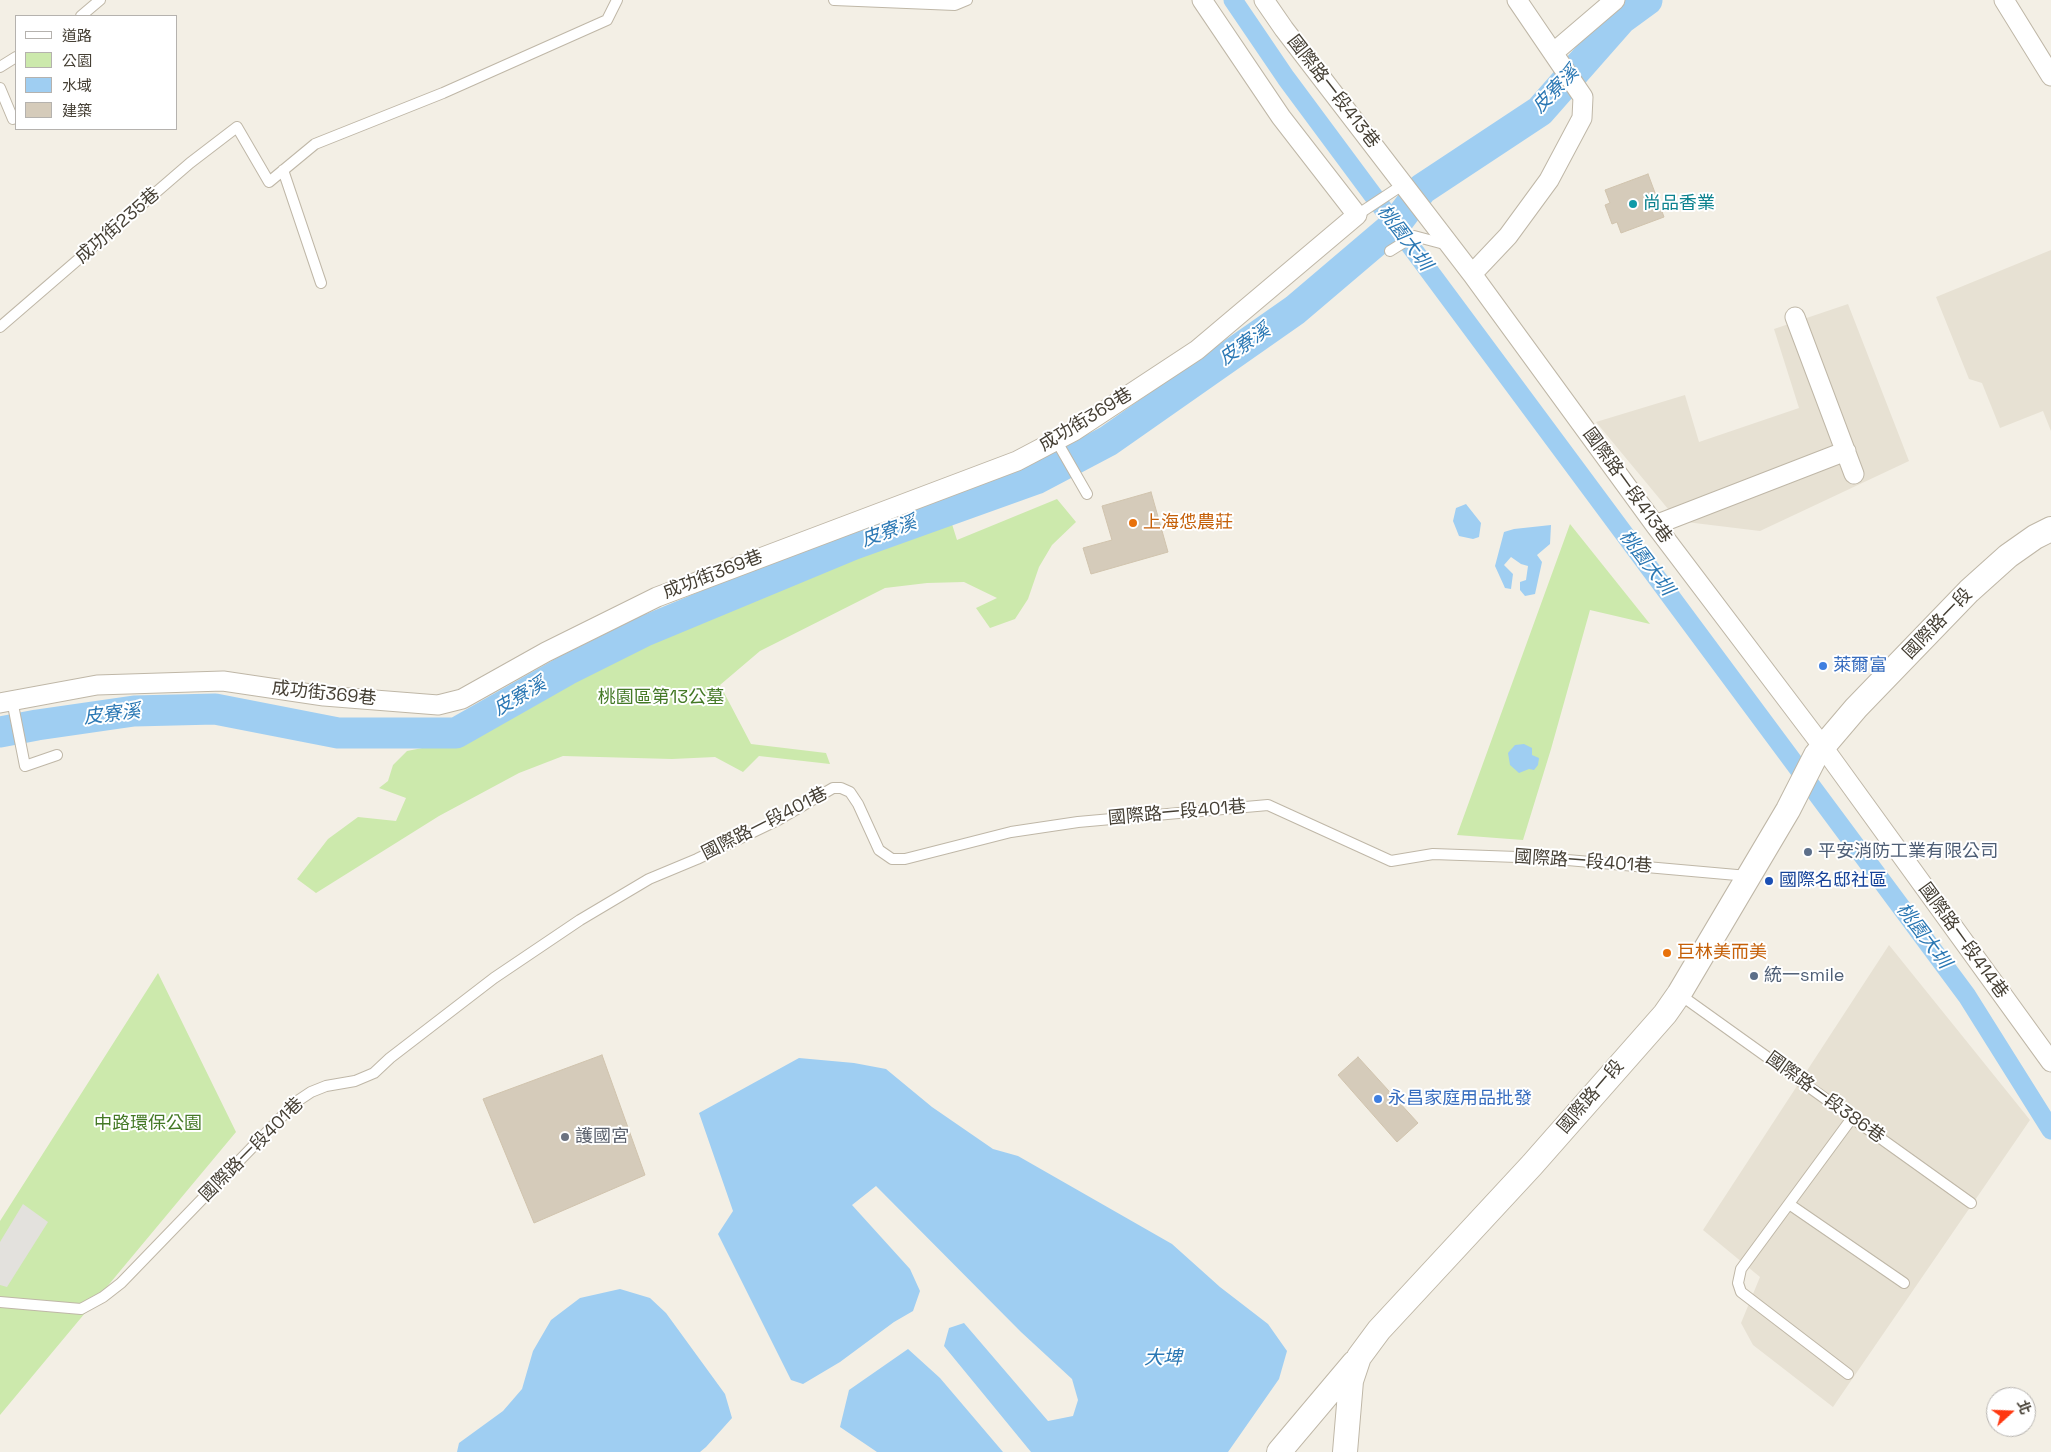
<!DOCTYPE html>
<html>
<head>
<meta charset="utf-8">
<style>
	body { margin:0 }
	#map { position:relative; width:2051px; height:1452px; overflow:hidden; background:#f3efe5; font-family:"Space Grotesk","Noto Sans TC",sans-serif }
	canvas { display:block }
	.legend { position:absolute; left:15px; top:15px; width:162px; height:115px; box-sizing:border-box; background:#fff; border:1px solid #b5b2ae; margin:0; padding:6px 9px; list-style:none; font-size:15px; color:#453f34 }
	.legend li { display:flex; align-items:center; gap:10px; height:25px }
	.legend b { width:25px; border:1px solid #b5b2ae }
	.north { position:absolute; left:1986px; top:1387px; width:50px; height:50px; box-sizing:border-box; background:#fff; border:1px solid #b5b2ae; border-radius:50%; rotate:70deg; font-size:14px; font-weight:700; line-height:20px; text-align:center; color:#453f34 }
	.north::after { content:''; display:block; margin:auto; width:18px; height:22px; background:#ff3810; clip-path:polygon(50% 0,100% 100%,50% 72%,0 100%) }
</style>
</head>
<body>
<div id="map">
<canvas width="2051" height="1452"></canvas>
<ul class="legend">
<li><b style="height:6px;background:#fff"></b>道路</li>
<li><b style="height:14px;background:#cce9ac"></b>公園</li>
<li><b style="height:14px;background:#9fcef2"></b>水域</li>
<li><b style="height:14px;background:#d5cbba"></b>建築</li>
</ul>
<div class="north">北</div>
</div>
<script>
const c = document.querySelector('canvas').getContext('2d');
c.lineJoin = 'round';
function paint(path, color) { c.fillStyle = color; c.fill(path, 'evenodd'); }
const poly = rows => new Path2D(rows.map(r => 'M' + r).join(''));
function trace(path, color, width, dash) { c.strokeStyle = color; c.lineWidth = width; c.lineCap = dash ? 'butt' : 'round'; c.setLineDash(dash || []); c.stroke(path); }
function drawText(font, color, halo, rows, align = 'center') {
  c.font = font + ' "Space Grotesk","Noto Sans TC",sans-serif'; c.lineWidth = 4; c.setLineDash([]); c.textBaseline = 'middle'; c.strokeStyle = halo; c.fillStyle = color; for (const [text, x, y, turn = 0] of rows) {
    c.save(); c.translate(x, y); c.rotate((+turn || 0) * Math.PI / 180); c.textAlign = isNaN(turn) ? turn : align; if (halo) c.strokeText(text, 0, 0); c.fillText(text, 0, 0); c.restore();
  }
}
paint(poly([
	[2051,250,2051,431,2043,411,2000,428,1982,383,1969,379,1936,297],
	[1848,304,1909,461,1760,531,1678,521,1596,422,1685,395,1699,442,1799,408,1774,329],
	[1889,945,2030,1120,1833,1407,1753,1345,1741,1323,1760,1277,1703,1230]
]), '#e7e1d3');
paint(poly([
	[1057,499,1076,522,1052,545,1039,567,1028,599,1015,619,990,628,976,608,997,598,964,582,927,583,885,588,760,651,720,685,751,744,826,753,830,764,759,756,743,772,715,757,672,759,563,756,519,773,439,816,316,893,297,879,328,839,358,817,396,821,406,798,379,788,388,781,393,765,407,751,463,740,651,637,916,531,951,521,957,540],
	[1570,524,1650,624,1590,610,1551,749,1523,840,1457,835],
	[158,973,236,1132,0,1415,0,1221]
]), '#cce9ac');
paint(poly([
	[23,1204,48,1222,7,1287,0,1285,0,1242]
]), '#e3e1dd');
paint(poly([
	[1466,504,1481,523,1479,537,1473,539,1459,536,1453,521,1456,508],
	[1551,525,1550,544,1537,555,1542,562,1535,594,1525,596,1520,590,1520,582,1526,580,1528,566,1521,564,1511,557,1504,565,1513,574,1511,589,1505,588,1495,566,1504,532,1514,529],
	[1524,744,1532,748,1532,755,1539,758,1538,765,1534,770,1529,769,1519,773,1510,765,1508,753,1515,745],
	[799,1058,854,1063,886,1069,932,1107,993,1149,1018,1156,1172,1244,1220,1287,1268,1324,1287,1351,1279,1379,1228,1452,1031,1452,944,1346,949,1328,964,1323,1048,1421,1073,1416,1078,1400,1072,1379,1021,1332,876,1186,852,1205,910,1269,920,1291,913,1311,894,1322,840,1362,803,1384,791,1380,718,1234,733,1211,699,1113],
	[620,1289,650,1298,666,1313,725,1394,732,1418,706,1447,700,1452,457,1452,459,1443,503,1411,522,1389,533,1351,551,1320,580,1298],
	[908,1349,940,1378,1003,1452,877,1452,840,1427,849,1390]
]), '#9fcef2');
trace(poly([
	[1233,0,1286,78,1967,996,2051,1130]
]), '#9fcef2', 19);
trace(poly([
	[0,732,37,725,134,711,215,709,338,733,456,733,567,670,645,631,852,545,1036,479,1108,441,1295,310,1395,225,1422,189,1540,111,1621,19,1647,0]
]), '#9fcef2', 31);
const building = poly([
	[1648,174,1664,217,1621,233,1617,222,1612,224,1605,205,1610,203,1605,190,1648,174],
	[1151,492,1168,552,1091,574,1083,548,1112,540,1102,506,1151,492],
	[602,1055,645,1175,534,1223,483,1099,602,1055],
	[1358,1057,1418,1123,1397,1142,1338,1075,1358,1057]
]);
paint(building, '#d5cbba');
trace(building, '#d0c3ad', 1);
const service = poly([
	[834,0,955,5,967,0],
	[81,16,100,0],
	[0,67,16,57],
	[0,88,13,119],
	[283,170,321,283],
	[1357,215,1404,184],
	[1390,251,1414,236,1448,245],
	[0,327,190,163,237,127,269,182,315,144,443,93,607,20,617,0],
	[1056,440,1087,494],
	[12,700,25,766,57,755],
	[1679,994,1971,1203],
	[1789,1204,1904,1283],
	[0,1302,81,1309,103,1297,121,1283,296,1102,311,1092,326,1086,355,1081,374,1073,390,1058,494,978,580,920,649,879,697,859,778,820,833,788,841,788,850,792,858,804,879,850,892,859,905,859,1011,832,1078,822,1268,805,1391,861,1433,854,1545,858,1748,876],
	[1848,1374,1741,1292,1738,1283,1741,1269,1852,1118]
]);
const minor = poly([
	[1264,0,1284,29,1472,274,1655,525,1823,747,2051,1062],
	[2004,0,2051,76],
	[1553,53,1615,0],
	[1472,274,1508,236,1549,180,1582,118,1583,97,1517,0],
	[1795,317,1854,474],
	[1655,525,1846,451],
	[0,703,97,685,223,681,324,696,438,705,462,699,546,652,657,597,1017,461,1074,431,1197,350,1357,215,1281,117,1202,0]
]);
const tertiary = poly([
	[1279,1452,1354,1363],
	[1345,1452,1351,1381,1359,1357,1379,1330,1532,1165,1665,1014,1679,994,1788,810,1816,755,1856,708,1969,591,2008,556,2035,537,2051,529]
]);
trace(service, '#bfb7a7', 12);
trace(minor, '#bfb7a7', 21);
trace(tertiary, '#bfb7a7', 26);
trace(service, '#fff', 10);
trace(minor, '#fff', 19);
trace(tertiary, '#fff', 24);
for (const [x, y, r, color] of [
	[1633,204,5,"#0f9aa8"],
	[1133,523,5,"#e8710a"],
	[1823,666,5,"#3f7fe0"],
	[1808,852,5,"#5c6f8a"],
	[1769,881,5,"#1a4fb4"],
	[1667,953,5,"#e8710a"],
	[1754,976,5,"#5c6f8a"],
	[1378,1099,5,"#3f7fe0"],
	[565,1137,5,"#6b7280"]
]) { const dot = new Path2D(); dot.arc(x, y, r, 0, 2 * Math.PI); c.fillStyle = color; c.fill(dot); trace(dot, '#fff', 2); }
drawText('18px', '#453f34', '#fff', [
	["國際路一段413巷",1333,92,52],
	["成功街235巷",118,226,-41],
	["成功街369巷",1086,420,-31],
	["國際路一段413巷",1627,486,54],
	["成功街369巷",713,575,-21],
	["國際路一段",1938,624,-46],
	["成功街369巷",324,694,6],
	["國際路一段401巷",1177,813,-5],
	["國際路一段401巷",765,824,-27],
	["國際路一段401巷",1583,862,4],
	["國際路一段414巷",1963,941,54],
	["國際路一段",1591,1097,-49],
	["國際路一段386巷",1825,1098,36],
	["國際路一段401巷",252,1150,-45]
]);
drawText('18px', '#0d838f', '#fff', [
	["尚品香業",1643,204]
], 'left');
drawText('18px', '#c56008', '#fff', [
	["上海怹農莊",1143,523],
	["巨林美而美",1677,953]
], 'left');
drawText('18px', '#366cbe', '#fff', [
	["萊爾富",1833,666],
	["永昌家庭用品批發",1388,1099]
], 'left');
drawText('18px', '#447926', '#fff', [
	["桃園區第13公墓",661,698],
	["中路環保公園",148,1124]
]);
drawText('18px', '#4e5e75', '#fff', [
	["平安消防工業有限公司",1818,852],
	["統一smile",1764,976]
], 'left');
drawText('18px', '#164399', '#fff', [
	["國際名邸社區",1779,881]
], 'left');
drawText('18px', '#5b616d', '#fff', [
	["護國宮",575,1137]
], 'left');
drawText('italic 19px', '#2b78b4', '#fff', [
	["皮寮溪",1556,90,-46],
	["桃園大圳",1404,238,53],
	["皮寮溪",1245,345,-35],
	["皮寮溪",889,532,-20],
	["桃園大圳",1646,563,53],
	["皮寮溪",520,697,-30],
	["皮寮溪",112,715,-7],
	["桃園大圳",1923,936,53],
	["大埤",1163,1359]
]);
</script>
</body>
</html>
